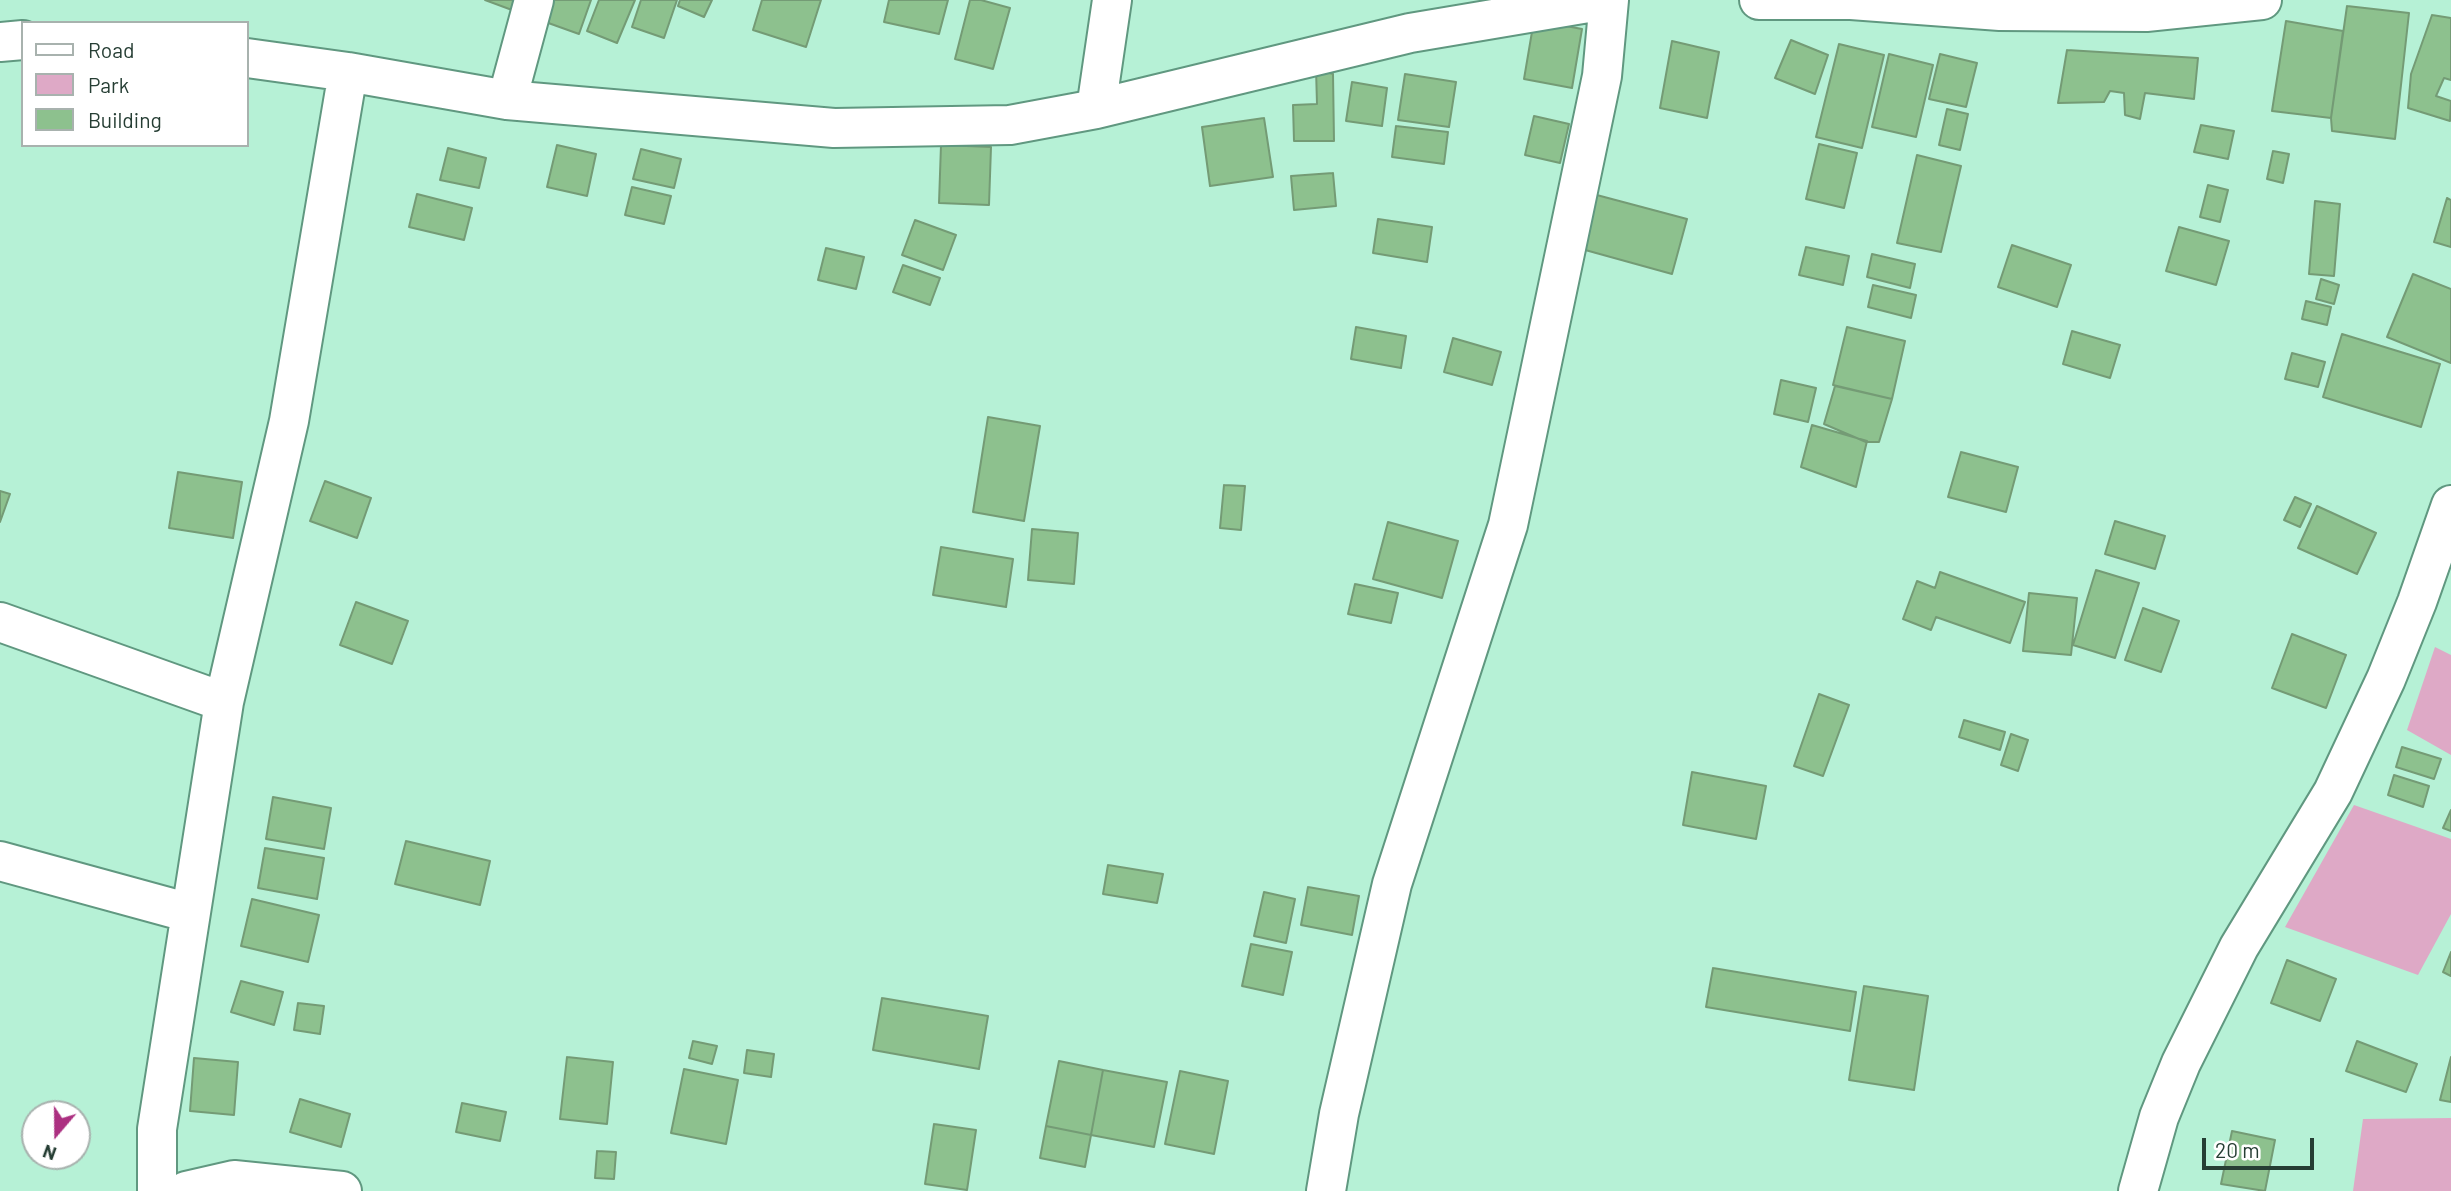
<!DOCTYPE html>
<html>
<head>
<meta charset="utf-8">
<style>
	body { margin:0 }
	#map { position:relative; width:2451px; height:1191px; overflow:hidden; background:#b6f1d6; font-family:Barlow,sans-serif }
	canvas { display:block }
	.legend { position:absolute; left:21px; top:21px; width:228px; height:126px; box-sizing:border-box; background:#fff; border:2px solid #a8b2ae; margin:0; padding:9px 12px; list-style:none; font-size:21px; color:#263e34 }
	.legend li { display:flex; align-items:center; gap:14px; height:35px }
	.legend b { width:35px; border:2px solid #a8b2ae }
	.north { position:absolute; left:21px; top:1100px; width:70px; height:70px; box-sizing:border-box; background:#fff; border:2px solid #a8b2ae; border-radius:50%; rotate:200deg; font-size:19px; font-weight:700; line-height:28px; text-align:center; color:#263e34 }
	.north::after { content:''; display:block; margin:auto; width:24px; height:32px; background:#ac3081; clip-path:polygon(50% 0,100% 100%,50% 72%,0 100%) }
	.scale { position:absolute; left:2202px; top:1138px; width:112px; height:32px; box-sizing:border-box; border:4px solid #263e34; border-top:0; padding-left:9px; font-size:21px; line-height:24px; white-space:nowrap; color:#263e34; -webkit-text-stroke:5px #fff; paint-order:stroke }
</style>
</head>
<body>
<div id="map">
<canvas width="2451" height="1191"></canvas>
<ul class="legend">
<li><b style="height:9px;background:#fff"></b>Road</li>
<li><b style="height:19px;background:#dea9c6"></b>Park</li>
<li><b style="height:19px;background:#8dc18e"></b>Building</li>
</ul>
<div class="north">N</div>
<div class="scale">20 m</div>
</div>
<script>
const c = document.querySelector('canvas').getContext('2d');
c.lineJoin = 'round';
function paint(path, color) { c.fillStyle = color; c.fill(path, 'evenodd'); }
const poly = rows => new Path2D(rows.map(r => 'M' + r).join(''));
function trace(path, color, width, dash) { c.strokeStyle = color; c.lineWidth = width; c.lineCap = dash ? 'butt' : 'round'; c.setLineDash(dash || []); c.stroke(path); }
paint(poly([
	[2435,647,2451,655,2451,755,2407,730],
	[2354,805,2451,839,2451,914,2418,975,2285,927],
	[2451,1118,2451,1191,2353,1191,2363,1119]
]), '#dea9c6');
const building = poly([
	[485,0,516,0,512,10,485,0],
	[548,0,591,0,579,34,540,20,548,0],
	[599,0,635,0,617,43,587,31,599,0],
	[641,0,677,0,664,38,632,27,641,0],
	[680,0,712,0,704,17,678,6,680,0],
	[762,0,821,0,806,47,753,30,762,0],
	[889,0,948,0,939,34,884,22,889,0],
	[970,0,981,0,1010,8,993,69,955,59,970,0],
	[2347,6,2409,13,2395,139,2332,131,2331,118,2347,6],
	[2432,15,2451,18,2451,80,2444,78,2436,96,2451,101,2450,121,2408,108,2411,74,2432,15],
	[1534,20,1582,29,1572,88,1524,79,1534,20],
	[2286,21,2343,31,2331,118,2272,111,2286,21],
	[1791,40,1828,55,1815,94,1775,78,1791,40],
	[1672,41,1719,52,1707,118,1660,108,1672,41],
	[1839,44,1884,55,1862,148,1816,137,1839,44],
	[2067,50,2198,58,2194,99,2145,93,2140,119,2125,115,2124,93,2110,91,2104,102,2058,103,2067,50],
	[1889,54,1933,65,1916,137,1872,127,1889,54],
	[1940,54,1977,63,1966,107,1929,99,1940,54],
	[1316,69,1333,74,1334,141,1294,141,1293,105,1317,104,1316,69],
	[1405,74,1456,82,1449,127,1398,120,1405,74],
	[1352,82,1387,88,1382,126,1346,121,1352,82],
	[1947,109,1968,114,1960,150,1939,145,1947,109],
	[1534,116,1569,124,1560,163,1525,155,1534,116],
	[1264,118,1273,177,1210,186,1202,127,1264,118],
	[2201,125,2234,131,2228,159,2194,152,2201,125],
	[1396,126,1448,132,1444,164,1392,157,1396,126],
	[1819,144,1857,153,1844,208,1806,199,1819,144],
	[557,145,596,154,587,196,547,187,557,145],
	[941,145,991,147,989,205,939,203,941,145],
	[448,148,486,158,479,188,440,180,448,148],
	[641,149,681,159,674,188,633,179,641,149],
	[2273,151,2289,154,2283,183,2267,179,2273,151],
	[1917,155,1961,166,1941,252,1897,243,1917,155],
	[1333,173,1336,206,1294,210,1291,176,1333,173],
	[2208,185,2228,190,2220,222,2200,217,2208,185],
	[632,187,671,196,664,224,625,215,632,187],
	[417,194,472,208,464,240,409,227,417,194],
	[1593,194,1687,219,1672,274,1578,248,1593,194],
	[2447,198,2451,200,2451,247,2434,242,2447,198],
	[2315,201,2340,204,2334,276,2309,274,2315,201],
	[1378,219,1432,227,1427,262,1373,253,1378,219],
	[915,220,956,235,943,270,902,255,915,220],
	[2179,227,2229,241,2216,285,2166,271,2179,227],
	[2012,245,2071,265,2057,307,1998,287,2012,245],
	[1806,247,1849,256,1843,285,1799,275,1806,247],
	[826,248,864,257,856,289,818,280,826,248],
	[1872,254,1915,264,1910,288,1867,277,1872,254],
	[903,265,940,278,930,305,893,292,903,265],
	[2413,274,2451,289,2451,363,2387,337,2413,274],
	[2321,279,2339,285,2334,304,2316,299,2321,279],
	[1873,285,1916,295,1911,318,1868,307,1873,285],
	[2306,301,2331,307,2327,325,2302,319,2306,301],
	[1356,327,1406,336,1401,368,1351,359,1356,327],
	[1847,327,1905,341,1892,399,1833,385,1847,327],
	[2072,331,2120,345,2110,378,2063,364,2072,331],
	[2342,334,2440,364,2421,427,2323,397,2342,334],
	[1453,338,1501,352,1492,385,1444,372,1453,338],
	[2292,353,2325,362,2318,387,2285,379,2292,353],
	[1781,380,1816,388,1808,422,1774,414,1781,380],
	[1835,386,1892,399,1879,442,1866,442,1824,424,1835,386],
	[988,417,1040,426,1024,521,973,512,988,417],
	[1812,425,1867,441,1856,487,1801,467,1812,425],
	[1961,452,2018,467,2006,512,1948,497,1961,452],
	[178,472,242,482,233,538,169,528,178,472],
	[325,481,371,498,357,538,310,521,325,481],
	[1224,485,1245,486,1241,530,1220,528,1224,485],
	[0,491,10,494,0,522,0,491],
	[2295,497,2311,504,2300,527,2284,520,2295,497],
	[2317,506,2376,533,2357,574,2298,548,2317,506],
	[2115,521,2165,536,2155,569,2105,554,2115,521],
	[1388,522,1458,541,1442,598,1373,579,1388,522],
	[1032,529,1078,533,1074,584,1028,580,1032,529],
	[941,547,1013,559,1006,607,933,595,941,547],
	[2096,570,2139,583,2115,658,2073,645,2096,570],
	[1940,572,2025,602,2010,643,1936,617,1931,630,1903,619,1917,581,1935,588,1940,572],
	[1355,584,1398,593,1391,623,1348,614,1355,584],
	[2029,593,2077,598,2071,655,2023,651,2029,593],
	[356,602,408,621,392,664,340,645,356,602],
	[2143,608,2179,621,2161,672,2125,660,2143,608],
	[2292,634,2346,655,2326,708,2272,688,2292,634],
	[1819,694,1849,705,1823,776,1794,766,1819,694],
	[1964,720,2005,732,2000,750,1959,737,1964,720],
	[2011,734,2028,740,2018,771,2001,765,2011,734],
	[2402,747,2441,759,2434,779,2396,767,2402,747],
	[1692,772,1766,786,1756,839,1683,825,1692,772],
	[2394,775,2429,786,2423,807,2388,795,2394,775],
	[273,797,331,808,324,849,266,839,273,797],
	[2451,810,2451,831,2443,828,2451,810],
	[406,841,490,861,480,905,395,884,406,841],
	[265,848,324,858,317,899,258,888,265,848],
	[1108,865,1163,874,1157,903,1103,894,1108,865],
	[1308,887,1359,896,1352,935,1301,925,1308,887],
	[1264,892,1295,899,1286,943,1254,936,1264,892],
	[252,899,319,915,308,962,241,946,252,899],
	[1251,944,1292,952,1283,995,1242,986,1251,944],
	[2451,952,2451,976,2443,972,2451,952],
	[2287,960,2336,979,2320,1021,2271,1003,2287,960],
	[1713,968,1856,992,1850,1031,1706,1007,1713,968],
	[241,981,283,992,274,1025,231,1012,241,981],
	[1864,986,1928,996,1914,1090,1849,1080,1864,986],
	[882,998,988,1016,979,1069,873,1050,882,998],
	[298,1003,324,1006,320,1034,294,1030,298,1003],
	[693,1041,717,1046,712,1064,689,1058,693,1041],
	[2357,1041,2417,1064,2406,1092,2346,1071,2357,1041],
	[747,1050,774,1054,771,1077,744,1073,747,1050],
	[567,1057,613,1062,607,1124,560,1119,567,1057],
	[2451,1057,2451,1102,2440,1100,2451,1057],
	[194,1058,238,1062,234,1115,190,1111,194,1058],
	[1059,1061,1103,1070,1091,1135,1046,1126,1059,1061],
	[684,1069,738,1080,726,1144,671,1133,684,1069],
	[1103,1070,1167,1082,1154,1147,1091,1135,1103,1070],
	[1180,1071,1228,1081,1214,1154,1165,1144,1180,1071],
	[300,1099,350,1114,341,1147,290,1132,300,1099],
	[462,1103,506,1112,500,1141,456,1132,462,1103],
	[934,1124,976,1130,967,1190,925,1184,934,1124],
	[1046,1126,1091,1135,1085,1167,1040,1158,1046,1126],
	[2232,1131,2275,1140,2265,1191,2221,1184,2232,1131],
	[597,1151,616,1152,614,1179,595,1178,597,1151]
]);
paint(building, '#8dc18e');
trace(building, '#749b75', 2);
const minor = poly([
	[1759,0,1851,0,2000,11,2146,12,2262,0],
	[0,42,23,40],
	[247,58,348,72,507,100,834,128,1010,125,1096,109,1410,33,1606,0],
	[507,100,534,0],
	[1096,109,1112,0],
	[0,622,224,702,157,1129,157,1191],
	[224,702,289,421,348,72],
	[0,861,190,913],
	[186,1191,234,1180,342,1191],
	[1326,1191,1339,1114,1392,884,1508,525,1602,76,1609,0],
	[2138,1191,2159,1117,2181,1063,2239,947,2333,792,2386,679,2417,602,2451,505]
]);
trace(minor, '#609880', 42);
trace(minor, '#fff', 38);
</script>
</body>
</html>
